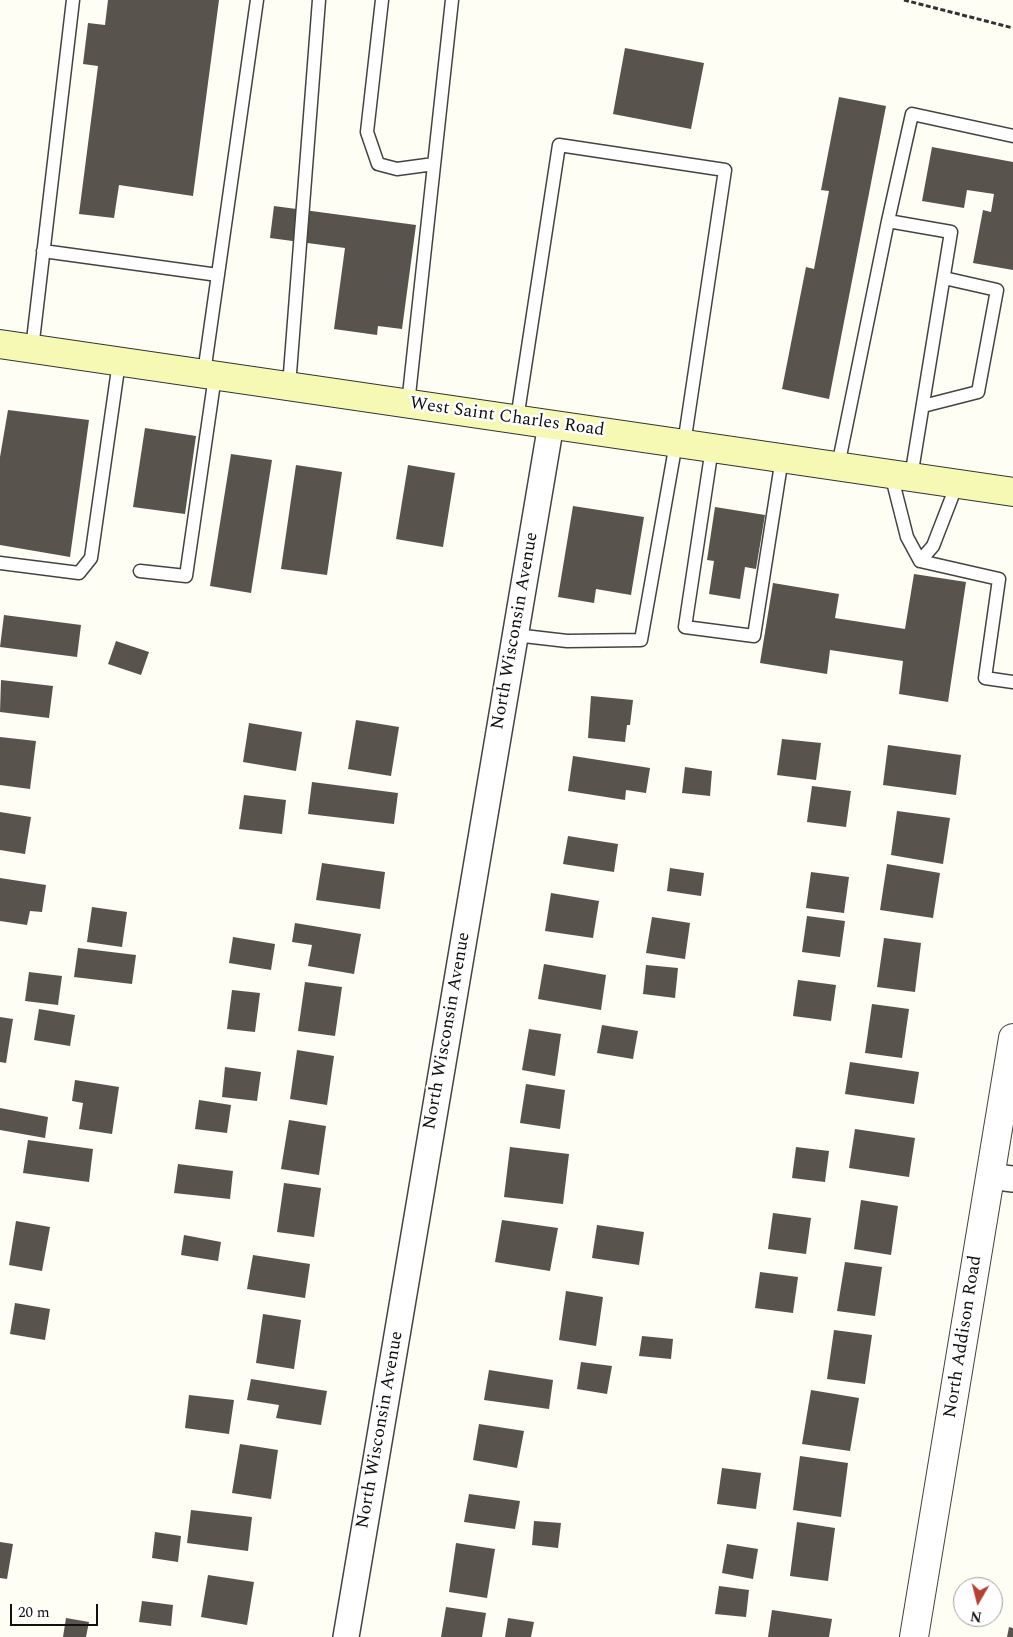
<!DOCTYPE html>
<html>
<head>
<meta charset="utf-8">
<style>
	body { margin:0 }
	#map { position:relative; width:1013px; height:1637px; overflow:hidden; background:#fefef4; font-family:Spectral,serif }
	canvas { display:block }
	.north { position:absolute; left:953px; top:1577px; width:50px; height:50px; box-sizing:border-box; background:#fff; border:1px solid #9f9f9f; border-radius:50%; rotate:188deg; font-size:14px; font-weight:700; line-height:20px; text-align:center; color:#101010 }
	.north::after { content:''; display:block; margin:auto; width:18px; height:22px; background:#b64132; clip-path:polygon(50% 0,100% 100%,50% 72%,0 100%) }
	.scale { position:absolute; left:10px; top:1604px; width:88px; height:22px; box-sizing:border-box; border:2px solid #101010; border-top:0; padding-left:6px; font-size:15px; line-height:18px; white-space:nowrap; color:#101010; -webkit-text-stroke:4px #fff; paint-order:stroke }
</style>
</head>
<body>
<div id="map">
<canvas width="1013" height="1637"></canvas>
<div class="north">N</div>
<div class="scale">20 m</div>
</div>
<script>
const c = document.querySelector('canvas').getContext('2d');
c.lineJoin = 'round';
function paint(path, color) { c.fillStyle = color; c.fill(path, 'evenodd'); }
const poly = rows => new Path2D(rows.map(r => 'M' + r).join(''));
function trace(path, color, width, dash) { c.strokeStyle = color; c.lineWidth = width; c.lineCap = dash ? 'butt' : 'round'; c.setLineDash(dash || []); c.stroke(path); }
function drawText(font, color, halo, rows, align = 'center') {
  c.font = font + ' Spectral,serif'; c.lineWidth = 5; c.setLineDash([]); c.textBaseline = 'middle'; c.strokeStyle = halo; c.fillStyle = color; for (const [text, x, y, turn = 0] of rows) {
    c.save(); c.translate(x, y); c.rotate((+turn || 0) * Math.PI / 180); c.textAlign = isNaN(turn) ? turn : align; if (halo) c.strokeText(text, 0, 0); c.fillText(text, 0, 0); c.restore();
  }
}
paint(poly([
	[108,0,219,0,193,196,119,185,114,218,79,214,98,66,83,64,88,23,105,25],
	[625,48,704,63,691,129,613,114],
	[839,97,886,106,829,399,782,389,806,267,814,269,829,191,821,190],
	[932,147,1013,162,1013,270,973,263,983,210,991,212,994,194,967,190,964,208,922,201],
	[274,206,416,225,402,329,378,326,377,335,334,329,345,248,270,238],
	[8,410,89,420,70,557,0,545,0,457],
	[145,428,196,436,185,514,133,507],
	[231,454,272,460,251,593,210,586],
	[296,465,342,472,327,575,281,569],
	[408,465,455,473,443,547,396,539],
	[573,506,644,517,631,595,596,589,594,603,558,597],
	[715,507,765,515,756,569,745,567,740,599,709,594,714,561,707,560],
	[914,574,966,582,948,702,899,694,903,661,830,650,827,674,760,663,773,583,839,594,835,618,905,629],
	[4,615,81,625,77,657,0,647],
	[116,641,149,652,141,675,108,664],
	[1,680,53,686,49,718,0,712],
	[591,696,633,700,630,725,627,725,625,742,588,738],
	[356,720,399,727,391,776,348,769],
	[249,723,302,732,296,771,243,762],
	[0,737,36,741,30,789,0,785],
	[782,739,821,743,816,780,777,775],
	[888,745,961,755,956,795,883,785],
	[573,756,650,768,646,793,626,790,625,800,568,791],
	[685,767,712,771,710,796,682,793],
	[312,782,398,793,394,824,308,814],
	[812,786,851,791,846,827,807,822],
	[244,795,286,800,282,834,239,829],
	[897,811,950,818,943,864,891,855],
	[0,812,31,817,25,854,0,850],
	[568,836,618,844,614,872,563,864],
	[322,863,385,872,380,909,316,900],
	[887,864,940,873,933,918,880,910],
	[670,868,704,873,701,896,667,891],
	[811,872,849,877,844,913,806,908],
	[0,878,46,885,42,912,30,911,27,925,0,921],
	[551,893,599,901,593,938,545,931],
	[92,907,127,912,122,947,87,942],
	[807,916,845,921,840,957,802,952],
	[652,917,690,923,685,959,646,953],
	[295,923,361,934,354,974,308,966,312,945,292,942],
	[233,937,275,944,271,970,229,963],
	[884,938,921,943,915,992,877,987],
	[78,948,136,955,132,984,74,977],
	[544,964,606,975,601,1010,538,999],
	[646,965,678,968,675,998,643,994],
	[29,972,62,976,58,1005,25,1001],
	[798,980,836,985,831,1021,793,1016],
	[305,982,342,987,335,1036,298,1031],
	[232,990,260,993,255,1032,227,1029],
	[872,1004,909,1009,902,1058,865,1053],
	[39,1009,75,1015,70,1046,34,1040],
	[0,1017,13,1019,6,1063,0,1062],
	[602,1025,638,1031,633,1059,597,1053],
	[529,1029,561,1034,555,1076,522,1070],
	[297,1050,334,1056,327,1105,290,1099],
	[850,1062,919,1072,914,1104,845,1094],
	[225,1067,261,1072,257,1101,222,1097],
	[75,1080,119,1087,112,1134,79,1129,83,1103,72,1101],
	[526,1084,565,1090,560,1129,520,1123],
	[199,1100,231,1105,227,1133,195,1129],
	[0,1108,48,1117,45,1138,0,1130],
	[289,1120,326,1126,319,1175,281,1169],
	[855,1129,915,1138,909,1177,849,1168],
	[28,1140,93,1149,89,1182,23,1173],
	[510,1147,569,1154,563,1204,504,1197],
	[796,1147,829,1151,825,1182,792,1178],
	[178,1164,233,1171,230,1199,174,1193],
	[284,1183,321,1188,314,1237,277,1232],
	[861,1200,898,1206,891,1255,854,1249],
	[773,1213,811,1218,806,1254,768,1249],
	[502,1220,558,1228,550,1271,495,1262],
	[16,1221,50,1227,42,1271,9,1265],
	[597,1225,644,1232,639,1265,592,1258],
	[184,1235,221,1242,218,1261,181,1255],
	[253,1255,310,1264,305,1298,247,1289],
	[845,1262,882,1267,875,1316,837,1311],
	[760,1272,798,1277,793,1313,755,1308],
	[566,1291,603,1297,596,1346,559,1340],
	[15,1303,50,1309,45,1340,10,1334],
	[263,1314,301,1320,294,1369,256,1363],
	[834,1330,872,1335,865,1384,827,1379],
	[642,1336,673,1339,671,1359,639,1356],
	[581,1362,612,1366,607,1394,577,1389],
	[489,1370,553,1380,549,1409,484,1400],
	[251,1379,327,1391,321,1425,276,1418,279,1405,247,1400],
	[811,1390,859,1398,850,1451,802,1444],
	[189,1395,234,1400,229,1434,185,1428],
	[479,1424,524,1431,517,1468,473,1460],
	[240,1444,278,1450,271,1499,232,1493],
	[800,1456,848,1463,841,1517,793,1510],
	[722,1468,761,1473,756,1509,717,1504],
	[469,1494,520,1501,515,1529,464,1522],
	[191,1510,252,1517,248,1551,187,1543],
	[534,1521,561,1523,558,1548,532,1545],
	[797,1522,835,1528,828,1581,790,1576],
	[155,1532,181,1536,178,1562,152,1558],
	[0,1542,13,1544,7,1579,0,1578],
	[456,1543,495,1549,487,1598,449,1592],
	[727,1544,758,1549,753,1579,722,1573],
	[208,1575,254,1582,247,1625,201,1617],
	[719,1586,749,1590,746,1617,715,1614],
	[142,1601,173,1605,171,1626,139,1622],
	[446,1607,486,1613,482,1637,441,1637],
	[772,1610,832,1619,829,1637,768,1637],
	[66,1618,89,1622,86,1637,63,1637],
	[508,1618,534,1622,531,1637,505,1637],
	[1009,1627,1013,1628,1013,1637,1007,1637]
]), '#58534d');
const service = poly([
	[382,0,367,132,378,164,397,169,434,164],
	[888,221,912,114,1013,136],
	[43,251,218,275],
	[32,349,73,0],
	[204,373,257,0],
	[289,386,319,0],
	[408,404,452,0],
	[923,406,978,392,997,290,944,278],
	[517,419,559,145,725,170,684,444],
	[712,448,685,627,754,636,782,458],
	[838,466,888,221,951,232,911,477],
	[891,474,907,537,920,561],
	[920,561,999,579,985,678,1013,682],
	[920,561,933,546,957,484],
	[0,563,79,573,91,558,119,362],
	[140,571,186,576,215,376],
	[515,635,567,641,641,640,676,443]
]);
const minor = poly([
	[990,1176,1013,1179],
	[346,1637,551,424]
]);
const tertiary = poly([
	[914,1637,1013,1038]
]);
const secondary = poly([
	[0,344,1013,492]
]);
trace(service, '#434343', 15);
trace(minor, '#434343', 28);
trace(tertiary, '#434343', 30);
trace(secondary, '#323232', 30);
trace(poly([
	[904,0,1013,28]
]), '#323232', 3, [5, 2.5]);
trace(service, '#fff', 12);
trace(minor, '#fff', 25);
trace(tertiary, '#fff', 28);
trace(secondary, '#f5f9b4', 28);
drawText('18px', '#101010', '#fff', [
	["West Saint Charles Road",507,418,8],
	["North Wisconsin Avenue",516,631,-80],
	["North Wisconsin Avenue",448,1031,-80],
	["North Addison Road",964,1337,-81],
	["North Wisconsin Avenue",381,1430,-80]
]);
</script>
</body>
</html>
